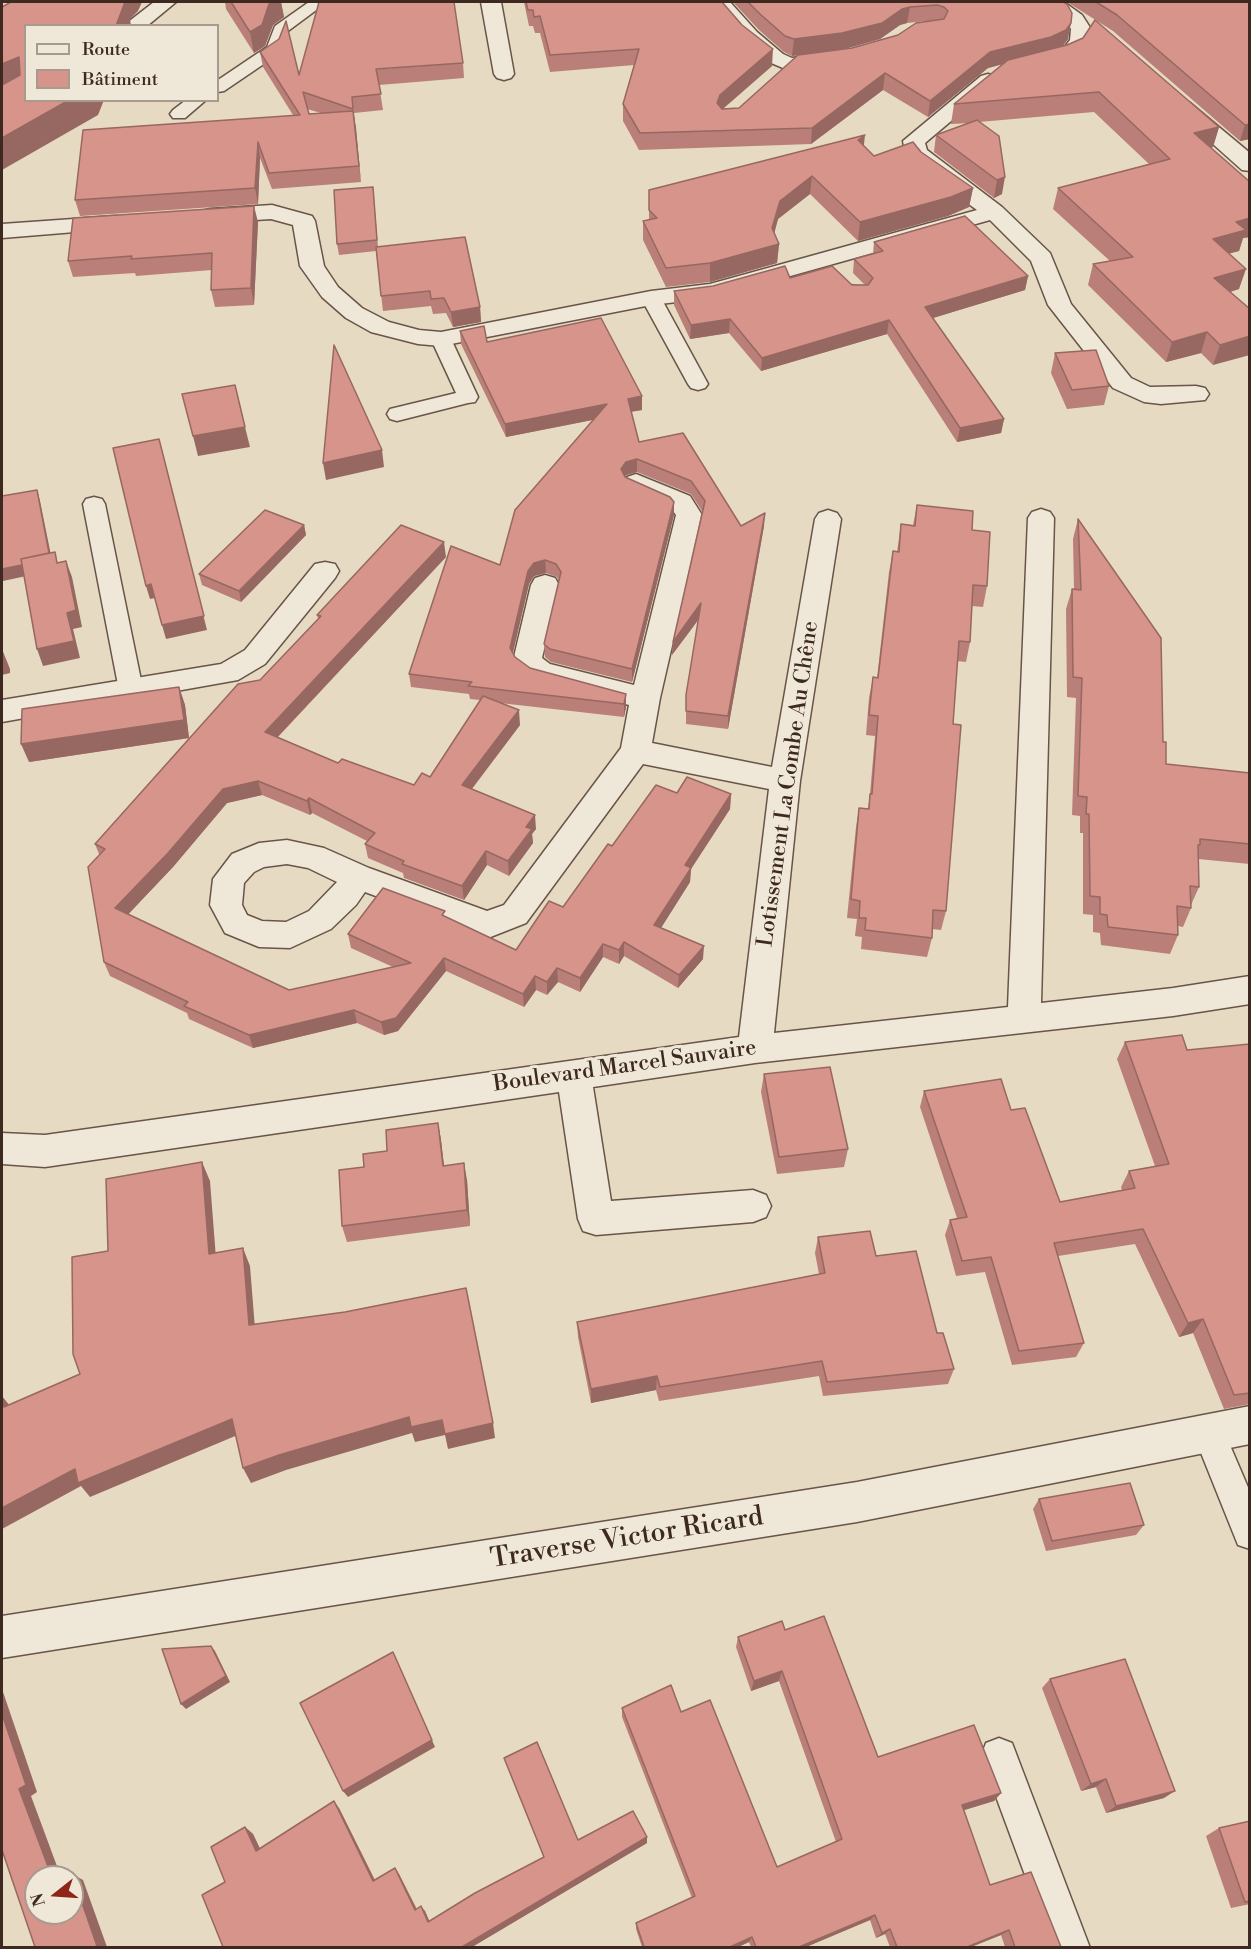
<!DOCTYPE html>
<html>
<head>
<meta charset="utf-8">
<style>
	body { margin:0 }
	#map { position:relative; width:1251px; height:1949px; overflow:hidden; background:#e7dac2; font-family:"Libre Bodoni",serif }
	canvas { display:block }
	.frame { position:absolute; inset:0; border:3px solid #3d2920; pointer-events:none }
	.legend { position:absolute; left:24px; top:24px; width:195px; height:78px; box-sizing:border-box; background:#efe7d7; border:2px solid #a89b8e; margin:0; padding:8px 10px; list-style:none; font-size:18px; color:#3d2920 }
	.legend li { display:flex; align-items:center; gap:12px; height:30px }
	.legend b { width:30px; border:2px solid #a89b8e }
	.north { position:absolute; left:24px; top:1865px; width:60px; height:60px; box-sizing:border-box; background:#efe7d7; border:2px solid #a89b8e; border-radius:50%; rotate:253deg; font-size:16px; font-weight:700; line-height:24px; text-align:center; color:#3d2920 }
	.north::after { content:''; display:block; margin:auto; width:21px; height:27px; background:#8f2418; clip-path:polygon(50% 0,100% 100%,50% 72%,0 100%) }
</style>
</head>
<body>
<div id="map">
<canvas width="1251" height="1949"></canvas>
<div class="frame"></div>
<ul class="legend">
<li><b style="height:8px;background:#efe7d7"></b>Route</li>
<li><b style="height:16px;background:#d7948b"></b>Bâtiment</li>
</ul>
<div class="north">N</div>
</div>
<script>
const c = document.querySelector('canvas').getContext('2d');
c.lineJoin = 'round';
const poly = rows => new Path2D(rows.map(r => 'M' + r).join(''));
function trace(path, color, width, dash) { c.strokeStyle = color; c.lineWidth = width; c.lineCap = dash ? 'butt' : 'round'; c.setLineDash(dash || []); c.stroke(path); }
function paint(path, color) { c.fillStyle = color; c.fill(path, 'evenodd'); }
function drawText(font, color, halo, rows, align = 'center') {
  c.font = font + ' "Libre Bodoni",serif'; c.lineWidth = 6; c.setLineDash([]); c.textBaseline = 'middle'; c.strokeStyle = halo; c.fillStyle = color; for (const [text, x, y, turn = 0] of rows) {
    c.save(); c.translate(x, y); c.rotate((+turn || 0) * Math.PI / 180); c.textAlign = isNaN(turn) ? turn : align; if (halo) c.strokeText(text, 0, 0); c.fillText(text, 0, 0); c.restore();
  }
}
const lane = poly([
	[309,2,321,2,323,5,288,31,280,53,224,91,218,92,218,80,267,47,275,26,309,2],
	[186,100,206,100,185,118,173,118,170,114,173,110,186,100],
	[651,292,658,294,661,298,708,384,705,388,698,390,691,388,688,384,641,298,644,294,651,292],
	[441,333,448,335,451,339,478,397,475,402,468,403,397,421,390,419,387,414,390,409,456,393,431,339,434,335,441,333],
	[94,497,102,499,105,504,143,690,139,696,131,699,123,696,119,690,83,504,86,499,94,497],
	[1209,1417,1220,1422,1250,1492,1250,1549,1238,1545,1193,1433,1198,1422,1209,1417],
	[999,1738,1012,1743,1090,1948,1052,1948,981,1756,986,1743,999,1738]
]);
const street = poly([
	[154,2,176,2,147,26,123,26,154,2],
	[481,2,501,2,514,74,511,78,504,80,497,78,494,74,481,2],
	[710,2,730,2,757,32,783,54,792,58,834,53,841,55,844,59,841,63,834,65,790,70,783,68,769,62,743,40,710,2],
	[1041,2,1064,2,1082,15,1091,29,1090,40,1078,56,1045,67,1038,65,1035,61,1038,57,1064,48,1070,40,1071,29,1065,19,1041,2],
	[988,74,995,76,998,80,995,84,925,143,927,150,1002,207,1050,253,1071,304,1131,378,1150,387,1196,386,1205,388,1209,394,1205,400,1161,404,1144,402,1113,388,1048,305,1031,261,990,220,712,298,651,305,441,346,418,344,371,332,346,318,322,297,300,266,293,225,271,219,210,223,202,221,199,216,202,211,210,209,272,205,312,216,315,221,324,266,338,287,362,308,389,322,419,330,441,332,651,291,710,284,977,210,920,169,905,152,903,141,981,76,988,74],
	[1183,101,1190,103,1250,153,1250,171,1242,170,1176,111,1172,107,1176,103,1183,101],
	[116,216,124,218,127,223,124,228,2,238,2,224,116,216],
	[636,474,690,496,702,515,660,698,652,743,772,767,815,519,819,513,828,510,837,513,841,519,800,781,774,1033,1008,1007,1028,518,1032,512,1041,509,1050,512,1054,518,1041,1003,1173,988,1250,976,1250,1004,1173,1016,755,1063,593,1087,611,1201,753,1190,766,1195,771,1206,766,1217,753,1222,596,1235,583,1231,578,1219,559,1092,45,1167,2,1164,2,1133,45,1135,739,1037,769,789,643,764,526,923,488,938,365,892,356,905,331,929,290,948,259,947,225,933,210,905,213,879,232,854,259,843,287,840,324,848,369,868,487,911,504,905,621,748,629,705,531,679,517,668,513,661,531,585,535,578,545,575,555,578,559,585,542,658,550,664,634,685,676,515,671,508,627,489,623,483,627,477,636,474],
	[287,864,308,868,337,882,309,911,286,922,262,921,247,915,242,905,244,883,254,872,264,867,287,864],
	[325,562,335,564,339,571,335,578,265,664,238,680,2,722,2,700,221,664,245,650,315,564,325,562],
	[1250,1406,1250,1444,857,1522,2,1658,2,1616,857,1482,1250,1406]
]);
trace(lane, '#685548', 3);
trace(street, '#685548', 3);
paint(lane, '#efe7d7');
paint(street, '#efe7d7');
paint(poly([
	[225,2,281,2,284,17,273,25,265,46,254,53,226,9],
	[524,2,722,2,772,66,723,109,739,108,798,55,792,56,784,52,759,30,733,2,1063,2,1068,39,1062,46,1219,127,1213,147,1211,148,1250,182,1250,237,1243,238,1239,251,1229,253,1239,289,1230,292,1250,309,1213,365,1201,353,1166,362,1088,285,1093,264,1110,261,1053,209,1058,188,1149,164,1094,112,979,122,1002,194,994,198,934,152,936,135,971,123,951,124,954,104,1002,64,988,68,928,117,883,90,811,144,639,150,623,121,623,104,634,65,550,72,540,33,535,33,533,26,529,26],
	[926,21,898,35,852,48,844,49,880,39,900,25,907,23],
	[1067,2,1250,2,1250,139,1240,141,1113,31],
	[260,52,299,75,463,63,464,78,379,85,383,110,354,113,361,182,272,189,260,158,258,204,80,216,75,200,293,115,263,67],
	[307,109,321,113,309,114],
	[864,146,874,156,921,152,973,188,969,207,948,216,858,241,810,194,778,219,774,233,779,244,777,263,710,282,666,287,643,240,643,221,649,220,649,190],
	[373,187,378,247,480,307,481,322,453,327,446,313,433,314,431,306,383,311,376,251,339,255,337,244],
	[258,222,254,305,215,307,211,290,212,270,136,276,135,273,73,277,68,261],
	[874,242,1028,276,1025,290,933,318,1004,419,1001,433,957,442,887,334,761,371,729,333,690,339,674,305,674,291,790,278,865,285,853,273,854,259,873,254],
	[460,331,642,410,631,412,639,442,683,433,741,526,764,526,728,729,686,724,686,695,699,619,672,655,673,642,702,511,691,494,637,472,626,475,625,477,674,515,632,682,551,662,545,657,544,644,559,581,557,577,546,573,534,576,529,584,513,653,515,657,530,668,626,694,626,707,624,717,500,703,520,725,472,789,536,829,532,834,533,843,509,876,487,865,464,900,404,878,403,873,368,858,365,844,367,841,312,813,310,815,262,795,227,803,173,867,128,914,289,990,393,967,351,948,348,934,446,917,516,950,563,907,612,846,677,793,731,794,730,809,691,869,690,882,661,928,703,959,678,988,624,956,619,964,603,957,580,992,558,982,547,995,536,990,524,1007,446,971,398,1031,384,1035,357,1023,253,1048,189,1019,187,1013,110,976,104,962,99,854,95,844,189,738,29,762,179,687,185,705,189,738,260,680,318,619,317,615,446,557,278,737,338,763,414,785,430,777,480,700,470,699,469,694,411,687,409,674,500,565,593,420,506,437,461,344],
	[1055,353,1109,386,1104,405,1067,409,1051,373],
	[917,505,972,530,987,586,983,607,972,606,970,642,966,662,957,661,953,724,946,911,941,930,932,929,932,938,927,957,861,949,862,937,855,936,857,919,847,918,856,827,859,808,868,808,870,794,875,736,866,735,869,698,873,677,877,678,889,572,893,551,897,552,901,524,913,525],
	[1078,519,1163,742,1166,764,1250,773,1250,864,1198,859,1199,887,1191,905,1191,908,1183,927,1178,926,1178,935,1170,954,1101,945,1100,933,1093,932,1093,915,1083,914,1083,833,1080,833,1080,816,1072,815,1076,698,1067,697,1066,609,1072,589,1074,589,1073,539],
	[304,525,306,535,241,602,202,585,199,574],
	[1125,1042,1187,1050,1250,1044,1250,1404,1224,1409,1193,1333,1179,1337,1135,1244,1058,1256,1084,1343,1076,1357,1012,1365,985,1272,956,1276,945,1235,950,1220,957,1218,920,1107,924,1091,1011,1110,1060,1202,1122,1190,1121,1187,1129,1171,1155,1166,1117,1059],
	[764,1074,848,1149,844,1167,777,1174,761,1092],
	[438,1123,441,1140,444,1166,467,1180,470,1226,347,1242,342,1226,387,1151],
	[818,1237,876,1256,937,1333,954,1369,948,1384,823,1396,819,1376,659,1401,656,1390,591,1403,578,1337,577,1322,819,1274,815,1253],
	[1039,1499,1144,1525,1136,1535,1046,1551,1033,1509],
	[785,1630,878,1757,1001,1793,994,1801,963,1810,990,1885,1061,1947,1005,1947,1001,1935,971,1947,890,1947,885,1934,876,1938,870,1920,806,1947,751,1947,749,1942,738,1947,642,1947,636,1929,636,1923,692,1898,622,1717,622,1708,681,1712,777,1867,836,1842,779,1681,751,1691,736,1647,738,1637],
	[1050,1679,1164,1798,1106,1813,1096,1787,1081,1791,1042,1688],
	[504,1758,578,1840,647,1843,472,1947,225,1882,245,1827,253,1834,260,1849,339,1808,375,1880,395,1868,399,1874,417,1909,425,1911,429,1921,544,1858],
	[1250,1821,1250,1904,1231,1908,1206,1836,1219,1828]
]), '#b97f78');
paint(poly([
	[115,2,142,2,138,11,130,19,131,26,116,26],
	[273,2,281,2,284,17,273,25,265,46,254,53,250,32,269,4],
	[910,7,907,23,900,25,880,39,841,50,792,56,794,39],
	[1071,23,1068,39,1063,46,1047,53,988,68,928,117,930,101,990,52],
	[773,49,772,66,720,111,717,103,720,95],
	[19,57,26,78,2,95,2,64],
	[885,73,883,90,811,144,812,128],
	[69,100,104,100,98,115,2,170,2,138],
	[353,111,356,127,361,182,359,166],
	[1250,124,1250,139,1240,141,1245,125],
	[1219,127,1213,147,1188,153,1194,133],
	[865,135,863,153,858,140],
	[258,142,260,158,258,204,255,188],
	[812,176,810,194,778,219,771,246,779,244,777,263,710,282,710,263,780,201],
	[1005,177,1002,194,994,198,997,180],
	[973,188,969,207,948,216,858,241,860,222],
	[254,206,258,222,254,305,251,288],
	[1250,218,1250,237,1243,238,1239,251,1206,260,1213,239,1236,222],
	[1246,269,1239,289,1207,299,1214,278],
	[1028,276,1025,290,923,321,925,307],
	[480,307,481,322,453,327,451,312],
	[730,319,729,333,690,339,691,325],
	[889,320,887,334,761,371,762,358],
	[1207,332,1201,353,1166,362,1172,342],
	[1250,336,1250,355,1213,365,1220,345],
	[642,396,642,410,628,412,628,399],
	[607,404,607,417,506,437,505,424],
	[1004,419,1001,433,957,442,960,428],
	[245,427,250,447,198,456,193,436],
	[159,439,207,630,166,639,162,625],
	[382,450,384,467,326,480,323,463],
	[637,459,637,472,626,475,621,482,621,469,626,462],
	[37,490,40,501,54,570,3,581,2,578,2,569],
	[674,502,674,515,632,682,632,669],
	[765,513,764,526,728,729,728,716],
	[304,525,306,535,241,602,239,591],
	[444,542,446,557,269,746,265,732],
	[545,560,546,573,534,576,529,584,511,660,510,648,528,571,534,563],
	[66,561,72,577,82,627,73,629,80,658,43,666,37,649],
	[151,584,155,598,150,599,146,586],
	[701,603,701,616,672,655,673,642],
	[2,649,10,669,10,673,2,675],
	[179,687,185,705,189,738,29,762,21,744],
	[626,694,626,707,624,717,624,704],
	[519,710,520,725,464,799,462,785],
	[258,781,262,795,227,803,173,867,121,922,115,908,223,789],
	[731,794,730,809,691,869,690,882,654,939,654,925,685,865],
	[309,798,312,813,310,815,307,801],
	[535,815,536,829,532,834,533,843,509,876,508,861,526,827],
	[486,851,487,865,464,900,462,886],
	[624,942,624,956,619,964,619,950],
	[603,944,603,957,580,992,580,978],
	[704,946,703,959,678,988,679,975],
	[444,958,446,971,398,1031,384,1035,381,1022],
	[557,968,558,982,547,995,547,982],
	[535,976,536,990,524,1007,523,994],
	[354,1010,357,1023,253,1048,249,1035],
	[438,1123,441,1140,446,1183,443,1166],
	[202,1162,210,1181,217,1271,209,1254],
	[464,1163,467,1180,470,1226,467,1210],
	[243,1248,250,1266,256,1341,249,1325],
	[1203,1319,1193,1333,1179,1337,1188,1323],
	[657,1376,656,1390,591,1403,591,1389],
	[2,1396,10,1406,4,1407,2,1401],
	[409,1417,493,1423,495,1438,448,1449,445,1435,415,1442,412,1433,286,1470,251,1483,243,1468,279,1455],
	[232,1419,240,1434,90,1497,81,1486,2,1529,2,1508,75,1469],
	[211,1646,215,1651,230,1682,186,1709,181,1704],
	[393,1652,435,1747,348,1797,343,1791],
	[782,1671,779,1681,751,1691,754,1681],
	[2,1689,37,1792,31,1796,61,1877,52,1877,19,1789,2,1714],
	[1106,1779,1096,1787,1081,1791,1091,1784],
	[1175,1791,1164,1798,1106,1813,1116,1806],
	[1001,1793,994,1801,955,1813,962,1805],
	[334,1801,339,1808,378,1887,373,1881],
	[245,1827,253,1834,264,1857,256,1851],
	[647,1837,647,1843,472,1947,462,1947],
	[395,1868,399,1874,419,1915,415,1910],
	[72,1874,83,1880,107,1947,95,1947],
	[421,1906,425,1911,432,1927,428,1922],
	[875,1915,870,1920,806,1947,799,1947],
	[890,1929,885,1934,876,1938,882,1933],
	[1009,1930,1001,1935,971,1947,967,1947],
	[752,1937,749,1942,738,1947,730,1947]
]), '#966861');
const building = poly([
	[11,2,125,2,116,26,26,26,26,100,69,100,2,138,2,85,20,75,19,57,2,64,2,7,11,2],
	[231,2,273,2,269,4,262,25,250,32,231,2],
	[319,2,454,2,463,63,376,69,381,94,352,97,353,109,303,92,309,114,353,111,359,166,269,173,258,142,255,188,75,200,83,130,300,115,260,52,279,39,286,21,299,75,319,2],
	[526,2,722,2,742,25,773,49,720,95,717,103,722,109,739,108,798,55,852,48,898,35,916,23,944,19,948,11,944,7,937,5,910,7,902,9,882,23,842,33,794,39,785,36,760,14,748,2,1063,2,1067,4,1072,13,1071,23,1066,30,1051,37,990,52,930,101,885,73,812,128,640,133,623,104,639,49,550,55,540,16,534,17,533,10,528,10,526,2],
	[1096,2,1250,2,1250,124,1245,125,1117,15,1096,2],
	[1095,20,1219,127,1194,133,1250,182,1250,218,1236,222,1246,230,1213,239,1246,269,1214,278,1250,309,1250,336,1220,345,1207,332,1172,342,1093,264,1133,257,1058,188,1170,159,1099,92,954,104,1008,60,1067,45,1083,38,1095,20],
	[977,120,999,136,1005,177,997,180,936,135,977,120],
	[865,135,858,140,874,156,913,142,921,152,973,188,951,197,860,222,812,176,780,201,772,228,779,244,710,263,666,268,643,221,657,218,649,210,649,190,865,135],
	[373,187,377,240,337,244,334,190,373,187],
	[254,206,251,288,211,290,212,253,131,259,132,256,68,261,73,218,254,206],
	[965,216,1028,276,925,307,1004,419,960,428,889,320,762,358,730,319,691,325,674,291,713,286,785,266,790,278,832,266,852,285,868,285,873,278,854,259,883,251,874,242,965,216],
	[465,237,480,307,451,312,444,298,431,299,430,291,381,296,376,247,465,237],
	[601,318,642,396,628,399,639,442,683,433,741,526,765,513,728,716,686,711,686,695,701,603,673,642,705,501,691,481,637,459,626,462,621,469,625,477,670,497,674,502,632,669,550,649,544,644,561,572,556,564,545,560,534,563,528,571,510,648,515,657,530,668,626,694,624,704,468,686,472,682,409,674,451,546,500,565,515,510,607,404,505,424,460,331,484,326,487,342,601,318],
	[334,345,382,450,323,463,334,345],
	[1096,350,1109,386,1072,390,1055,353,1096,350],
	[235,385,245,427,193,436,182,394,235,385],
	[159,439,204,616,162,625,151,584,146,586,113,448,159,439],
	[37,490,49,553,21,559,22,565,2,569,2,496,37,490],
	[917,505,973,511,972,530,990,532,987,586,973,585,970,642,959,641,953,724,961,725,946,911,933,910,932,938,865,930,866,918,859,918,860,901,851,899,859,808,869,809,870,794,872,794,878,716,869,715,873,677,878,678,893,551,899,552,901,524,915,526,917,505],
	[265,510,304,525,239,591,199,574,265,510],
	[1078,519,1161,638,1163,742,1166,742,1166,764,1250,773,1250,844,1200,839,1200,845,1198,845,1199,887,1190,886,1191,908,1177,906,1178,935,1108,927,1107,915,1100,914,1100,897,1090,896,1089,814,1086,814,1087,797,1078,796,1082,678,1073,677,1072,589,1081,590,1078,519],
	[401,525,444,542,265,732,338,763,342,759,414,785,422,773,430,777,483,696,519,710,462,785,535,815,526,827,532,829,508,861,486,851,462,886,402,864,404,861,365,844,375,833,309,798,307,801,258,781,223,789,168,853,115,908,289,990,411,963,348,934,383,888,445,911,442,915,516,950,549,901,563,907,608,844,612,846,656,785,677,793,687,777,731,794,685,865,691,868,654,925,704,946,679,975,624,942,619,950,603,944,580,978,557,968,547,982,535,976,523,994,444,958,396,1018,381,1022,354,1010,249,1035,184,1006,188,1002,104,962,88,867,105,849,95,844,238,684,260,680,321,616,317,615,401,525],
	[55,552,57,563,66,561,76,610,67,613,74,641,37,649,21,559,55,552],
	[179,687,184,720,21,744,22,709,179,687],
	[1182,1035,1187,1050,1250,1044,1250,1393,1234,1395,1203,1319,1188,1323,1143,1229,1054,1243,1084,1343,1019,1351,991,1257,962,1261,950,1220,967,1217,924,1091,1001,1079,1011,1110,1025,1108,1060,1202,1135,1188,1129,1171,1169,1164,1125,1042,1182,1035],
	[830,1067,848,1149,779,1157,764,1074,830,1067],
	[438,1123,443,1166,464,1163,467,1210,342,1226,339,1170,364,1167,363,1154,387,1151,386,1130,438,1123],
	[202,1162,209,1254,243,1248,249,1325,345,1312,466,1288,493,1423,445,1434,442,1420,411,1427,409,1417,279,1455,243,1468,232,1419,78,1483,75,1469,2,1508,2,1401,4,1407,80,1374,73,1354,72,1257,108,1251,106,1179,202,1162],
	[870,1231,876,1256,916,1251,937,1333,943,1333,954,1369,827,1382,822,1361,660,1387,657,1376,591,1389,577,1322,825,1273,818,1237,870,1231],
	[1130,1483,1144,1525,1052,1541,1039,1499,1130,1483],
	[824,1616,878,1757,974,1725,1001,1793,962,1805,990,1885,1031,1872,1061,1947,1015,1947,1009,1930,967,1947,897,1947,890,1929,882,1933,875,1915,799,1947,756,1947,752,1937,730,1947,644,1947,636,1923,695,1896,622,1708,671,1685,681,1712,710,1700,777,1867,842,1839,782,1671,754,1681,738,1637,782,1621,785,1630,824,1616],
	[211,1646,226,1676,181,1704,162,1649,211,1646],
	[393,1652,432,1740,343,1791,300,1703,393,1652],
	[1125,1659,1175,1791,1116,1806,1106,1779,1091,1784,1050,1679,1125,1659],
	[2,1714,26,1785,19,1789,52,1877,36,1877,36,1913,72,1913,72,1877,67,1877,72,1874,97,1946,95,1947,35,1947,2,1850,2,1714],
	[537,1742,578,1840,633,1811,647,1837,462,1947,223,1947,202,1895,225,1882,211,1847,245,1827,256,1851,334,1801,373,1881,395,1868,415,1910,421,1906,428,1922,475,1893,544,1857,504,1758,537,1742],
	[1250,1821,1250,1901,1245,1902,1219,1828,1250,1821]
]);
paint(building, '#d7948b');
trace(building, '#966861', 1.5);
drawText('22px', '#3d2920', '#efe7d7', [
	["Lotissement La Combe Au Chêne",789,784,-82],
	["Boulevard Marcel Sauvaire",625,1067,-8]
]);
drawText('27px', '#3d2920', '#efe7d7', [
	["Traverse Victor Ricard",627,1539,-9]
]);
</script>
</body>
</html>
